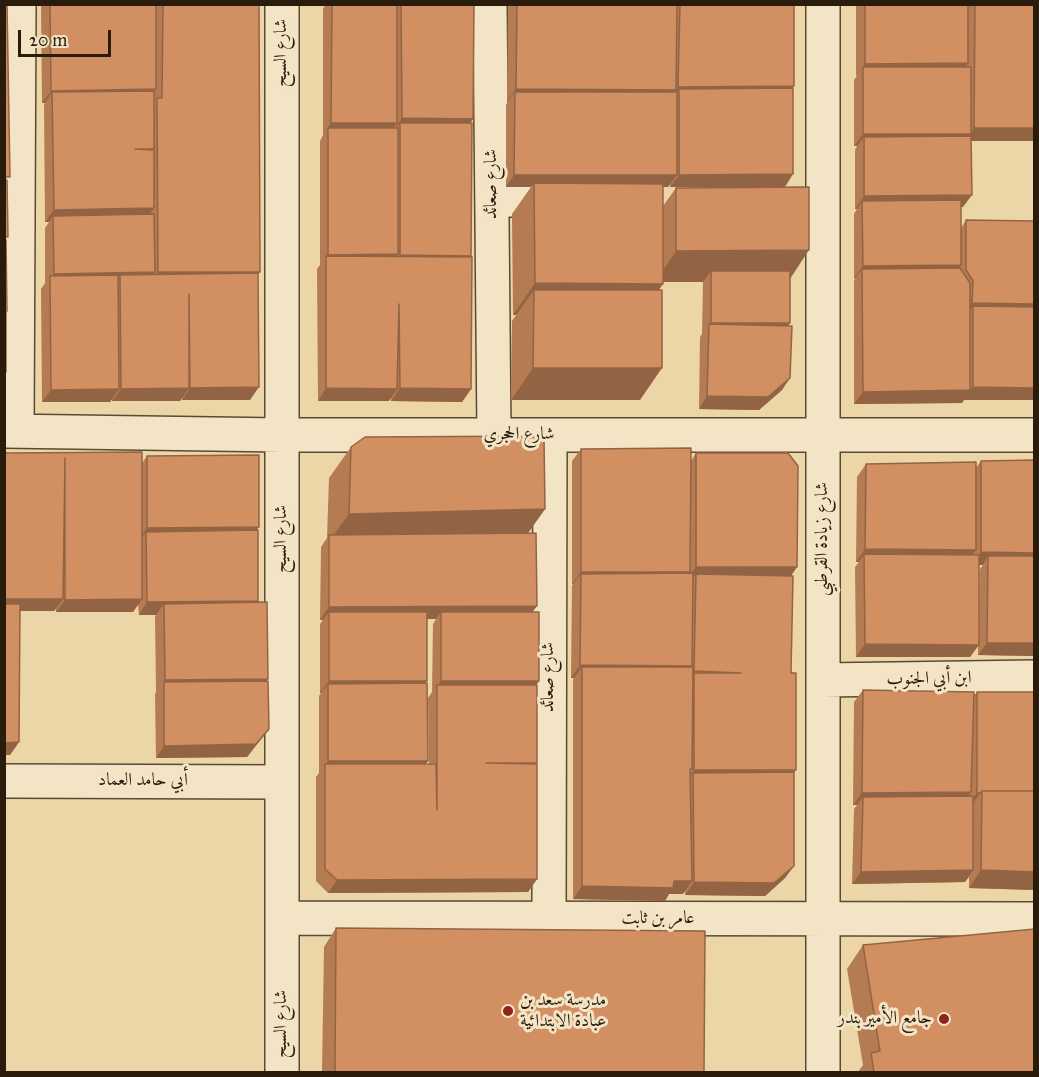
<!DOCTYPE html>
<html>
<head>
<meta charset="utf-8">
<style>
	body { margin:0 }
	#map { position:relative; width:1039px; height:1077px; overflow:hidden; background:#ecd6a7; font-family:"IM FELL Great Primer",serif }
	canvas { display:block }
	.frame { position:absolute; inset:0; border:6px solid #291c0c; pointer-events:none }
	.scale { position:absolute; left:18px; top:30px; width:93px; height:27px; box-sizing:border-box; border:3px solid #291c0c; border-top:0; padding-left:8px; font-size:18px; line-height:21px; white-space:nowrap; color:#291c0c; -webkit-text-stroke:4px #f3e4c6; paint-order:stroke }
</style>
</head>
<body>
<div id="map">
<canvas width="1039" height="1077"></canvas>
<div class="frame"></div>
<div class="scale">20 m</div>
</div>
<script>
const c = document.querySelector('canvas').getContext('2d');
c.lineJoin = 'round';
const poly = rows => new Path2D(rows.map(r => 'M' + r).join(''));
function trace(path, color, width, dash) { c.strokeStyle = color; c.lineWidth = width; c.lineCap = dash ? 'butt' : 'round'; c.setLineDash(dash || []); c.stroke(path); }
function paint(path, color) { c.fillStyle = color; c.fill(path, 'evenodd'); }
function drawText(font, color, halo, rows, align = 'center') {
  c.font = font + ' "IM FELL Great Primer",Amiri,serif'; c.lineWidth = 6; c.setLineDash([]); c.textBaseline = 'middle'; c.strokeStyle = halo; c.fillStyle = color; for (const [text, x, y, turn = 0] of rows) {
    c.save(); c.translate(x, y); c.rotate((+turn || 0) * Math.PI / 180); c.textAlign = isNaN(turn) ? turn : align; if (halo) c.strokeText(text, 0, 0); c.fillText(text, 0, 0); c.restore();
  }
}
const minor = poly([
	[282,4,282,1072],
	[490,4,494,435],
	[492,200,568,200],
	[4,431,282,435,1034,435],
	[17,431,19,4],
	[823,680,1034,677],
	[4,781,282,782],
	[282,918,1034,919],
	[549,919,550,435],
	[823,1072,823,4]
]);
trace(minor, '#5a4a33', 36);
trace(minor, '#f3e4c6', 33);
paint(poly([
	[41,4,259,4,260,272,258,274,250,400,182,400,182,398,180,401,112,401,112,399,110,402,42,402,41,289,45,283,45,228,49,222,45,222,44,105,45,103,42,103],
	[326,4,474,4,473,119,470,123,471,389,462,402,391,401,391,398,389,401,318,401,317,269,320,265,320,141,323,135,323,9],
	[508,4,794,4,792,88,785,187,670,187,670,184,668,187,663,187,663,206,676,188,790,278,790,323,788,326,782,390,759,410,699,409,700,337,702,334,703,282,663,282,659,290,640,400,511,400,512,321,516,315,513,315,512,214,531,187,506,187,506,105,508,101,507,101],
	[856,4,1035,4,1035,141,971,141,963,207,961,207,961,228,966,220,1035,400,964,400,962,403,854,404,854,281,855,278,854,278,854,214,857,209,855,209,855,150,857,146,854,146,854,80,857,76,856,76],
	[351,447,545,509,528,533,536,685,537,879,528,892,328,893,316,881,316,777,319,773,319,696,321,693,320,693,320,624,323,620,320,620,321,547,327,538,329,478],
	[427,619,436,619,433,624,432,692,428,698,429,764,426,764,426,683],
	[581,449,691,461,696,453,791,576,791,673,796,770,794,772,785,878,765,896,685,895,685,891,683,894,669,894,665,901,573,899,573,679,574,678,571,678,572,586,573,584,572,584,572,461],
	[4,453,142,463,147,456,257,530,257,602,268,679,267,681,269,729,247,757,156,758,155,694,156,692,155,616,156,615,139,615,138,605,133,612,56,612,56,609,54,611,20,611,19,742,10,755],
	[981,461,1035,656,978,655,978,645,970,657,856,657,855,567,859,562,856,562,857,477,866,464,976,468],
	[979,565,983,565,980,569,979,619],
	[863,690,973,698,977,692,1035,692,1035,890,969,888,969,877,965,882,852,884,854,809,857,805,853,805,854,702],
	[336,928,704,1072,322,1072,324,947],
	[863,945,1035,1072,858,1072,863,1065,847,969]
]), '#b57b53');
paint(poly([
	[968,63,959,76,863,67,856,76,865,64],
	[794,86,785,98,679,89,671,99,670,100,678,87],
	[156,89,148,102,52,92,45,103,42,103,51,91],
	[516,89,676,90,668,102,515,92,508,101,507,101],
	[402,118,473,119,464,132,400,123,394,131,393,131],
	[331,123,397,123,388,135,328,128,323,135],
	[974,128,1035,128,1035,141,967,141,864,137,857,146,854,146,863,134,969,134],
	[793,174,785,187,670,187,679,175],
	[514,175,677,175,668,187,534,187,534,183,531,187,506,187],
	[972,195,963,207,862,209,862,201,857,209,855,209,864,196],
	[154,208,146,220,53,216,49,222,45,222,54,210],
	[809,250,788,282,711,271,703,282,655,282,676,251],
	[398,254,389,267,326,258,328,255],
	[400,255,471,256,463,268,392,267],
	[961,265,953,277,862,269,855,278,854,278,863,266],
	[155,272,147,285,120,275,113,285,50,280,54,274],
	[158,272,260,272,251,284,149,285],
	[535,283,663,284,641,315,534,290,516,315,513,315],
	[972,303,1035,304,1035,316,973,306,967,315,964,315],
	[711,323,790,323,781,335,709,325],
	[533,368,662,368,640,400,511,400],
	[790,378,782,390,759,410,699,409,707,396],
	[259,387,250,400,182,400,190,388],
	[973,387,1035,388,1035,400,964,400,962,403,854,404,863,392,970,390],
	[189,388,180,401,112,401,121,389],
	[326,388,397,389,389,401,318,401],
	[400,388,471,389,462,402,391,401],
	[119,389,110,402,42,402,51,390],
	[545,509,523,540,329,541,349,514],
	[259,527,250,539,146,532,140,540,138,540,147,528],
	[865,549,976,550,967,562,864,554,859,562,856,562],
	[981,552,1035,553,1035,565,988,556,983,565,973,565],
	[696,567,797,567,785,585,696,574,688,585,683,585],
	[581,572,690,572,682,585,581,574,573,584,572,584],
	[4,599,63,599,54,611,4,611],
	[142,599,133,612,56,612,65,600],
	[258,601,250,613,164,604,156,615,139,615,147,602],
	[537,606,528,618,441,612,436,619,329,620,329,612,323,620,320,620,329,607],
	[987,643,1035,643,1035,656,978,655],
	[865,644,979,645,970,657,856,657],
	[580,665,692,666,683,678,582,667,574,678,571,678],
	[268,679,259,691,164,682,165,680],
	[329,681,427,681,418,693,328,684,321,693,320,693],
	[441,681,539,681,531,693,437,687],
	[269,729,247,757,156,758,164,746],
	[19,742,10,755,4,755,4,743],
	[328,761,428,761,419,773,325,765],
	[694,770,796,770,787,783,693,773,685,783],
	[971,792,962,805,863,797,857,805,853,805,862,793],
	[977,793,980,793,971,806,968,806],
	[794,866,785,878,765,896,685,895,694,882],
	[973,870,965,882,852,884,861,872],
	[981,870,1035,872,1035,890,969,888],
	[537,879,528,892,328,893,337,880],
	[674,881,692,881,683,894,669,894,665,901,573,899,582,886]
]), '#936444');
const building = poly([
	[4,4,7,4,10,177,4,177,4,4],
	[50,4,156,4,156,89,51,91,50,4],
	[163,4,259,4,260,272,158,272,157,98,162,98,163,4],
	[332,4,397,4,397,123,331,123,332,4],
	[401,4,474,4,473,119,402,118,401,4],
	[517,4,677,4,676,90,516,89,517,4],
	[680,4,794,4,794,86,678,87,680,4],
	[865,4,968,4,968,63,865,64,865,4],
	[975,4,1035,4,1035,128,974,128,975,4],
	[863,67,971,67,971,134,863,134,863,67],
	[793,88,793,174,679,175,679,89,793,88],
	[154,91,154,149,135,149,154,150,154,208,54,210,52,92,154,91],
	[515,92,677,92,677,175,514,175,515,92],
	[400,123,472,123,471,256,400,255,400,123],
	[328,128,398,128,398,254,328,255,328,128],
	[971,136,972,195,864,196,864,137,971,136],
	[4,180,7,180,8,237,4,237,4,180],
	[534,183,663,184,663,284,535,283,534,183],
	[809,187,809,250,676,251,676,188,809,187],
	[961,200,961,265,863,266,862,201,961,200],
	[154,214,155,272,54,274,53,216,154,214],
	[966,220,1035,221,1035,304,972,303,973,281,966,270,966,220],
	[4,240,6,240,7,311,4,311,4,240],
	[326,256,472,257,471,389,400,388,399,304,397,389,326,388,326,256],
	[960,268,970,283,970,390,863,392,862,269,960,268],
	[711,271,790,271,790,323,711,323,711,271],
	[258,273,259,387,190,388,189,294,189,388,121,389,120,275,258,273],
	[118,275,119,389,51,390,50,276,118,275],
	[534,290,662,290,662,368,533,368,534,290],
	[973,306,1035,307,1035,388,973,387,973,306],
	[4,312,6,312,6,372,4,374,4,312],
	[709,324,792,326,790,378,768,397,707,396,709,324],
	[544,436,545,509,349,514,351,447,365,437,544,436],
	[691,448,690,572,581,572,581,449,691,448],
	[142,452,142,599,65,600,65,458,63,599,4,599,4,453,142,452],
	[696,453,788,453,798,466,797,567,696,567,696,453],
	[259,455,259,527,147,528,147,456,259,455],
	[1035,460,1035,553,981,552,981,461,1035,460],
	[976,462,976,550,865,549,866,464,976,462],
	[258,530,258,601,147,602,146,532,258,530],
	[536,533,537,606,329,607,329,535,536,533],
	[864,554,979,555,979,645,865,644,864,554],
	[988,556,1035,556,1035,643,987,643,988,556],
	[693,573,692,666,580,665,581,574,693,573],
	[696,574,793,576,791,673,796,673,796,770,694,770,694,673,741,673,694,671,696,574],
	[267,602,268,679,165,680,164,604,267,602],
	[4,604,20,604,19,742,4,743,4,604],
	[329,612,427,612,427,681,329,681,329,612],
	[441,612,539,612,539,681,441,681,441,612],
	[582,667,693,667,692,769,690,769,692,881,674,881,673,888,582,886,582,667],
	[268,681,269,729,256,744,164,746,164,682,268,681],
	[427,683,428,761,328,761,328,684,427,683],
	[437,685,537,685,537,763,486,763,537,764,537,879,337,880,325,869,325,764,436,764,437,810,437,685],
	[863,690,974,692,971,792,862,793,863,690],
	[977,692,1035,692,1035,791,982,791,980,793,977,793,977,692],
	[794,772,794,866,774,883,694,882,693,773,794,772],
	[982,791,1035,791,1035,872,981,870,982,791],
	[973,796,973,870,861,872,863,797,973,796],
	[336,928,705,931,704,1072,335,1072,336,928],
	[1035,929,1035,1072,874,1072,871,1053,880,1051,863,945,1035,929]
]);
paint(building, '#d28f61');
trace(building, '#936444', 1.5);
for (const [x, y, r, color] of [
	[508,1011,6,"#8f2418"],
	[944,1019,6,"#8f2418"]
]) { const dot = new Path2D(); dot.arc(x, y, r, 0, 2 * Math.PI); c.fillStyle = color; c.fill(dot); trace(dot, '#f3e4c6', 2); }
drawText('18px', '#291c0c', '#f3e4c6', [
	["شارع السيح",282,53,-90],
	["شارع صعائد",492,184,-90],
	["شارع الحجري",519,435],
	["شارع السيح",282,539,-90],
	["شارع زيادة القرطبي",823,539,-90],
	["شارع صعائد",549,677,-90],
	["ابن أبي الجنوب",929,679,-1],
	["أبي حامد العماد",143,781],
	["عامر بن ثابت",658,919],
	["شارع السيح",282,1024,-90]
]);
drawText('18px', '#291c0c', '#f3e4c6', [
	["مدرسة سعد بن",520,1001],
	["عبادة الابتدائية",520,1022],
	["جامع الأمير بندر",932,1019,"right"]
], 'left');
</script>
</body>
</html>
